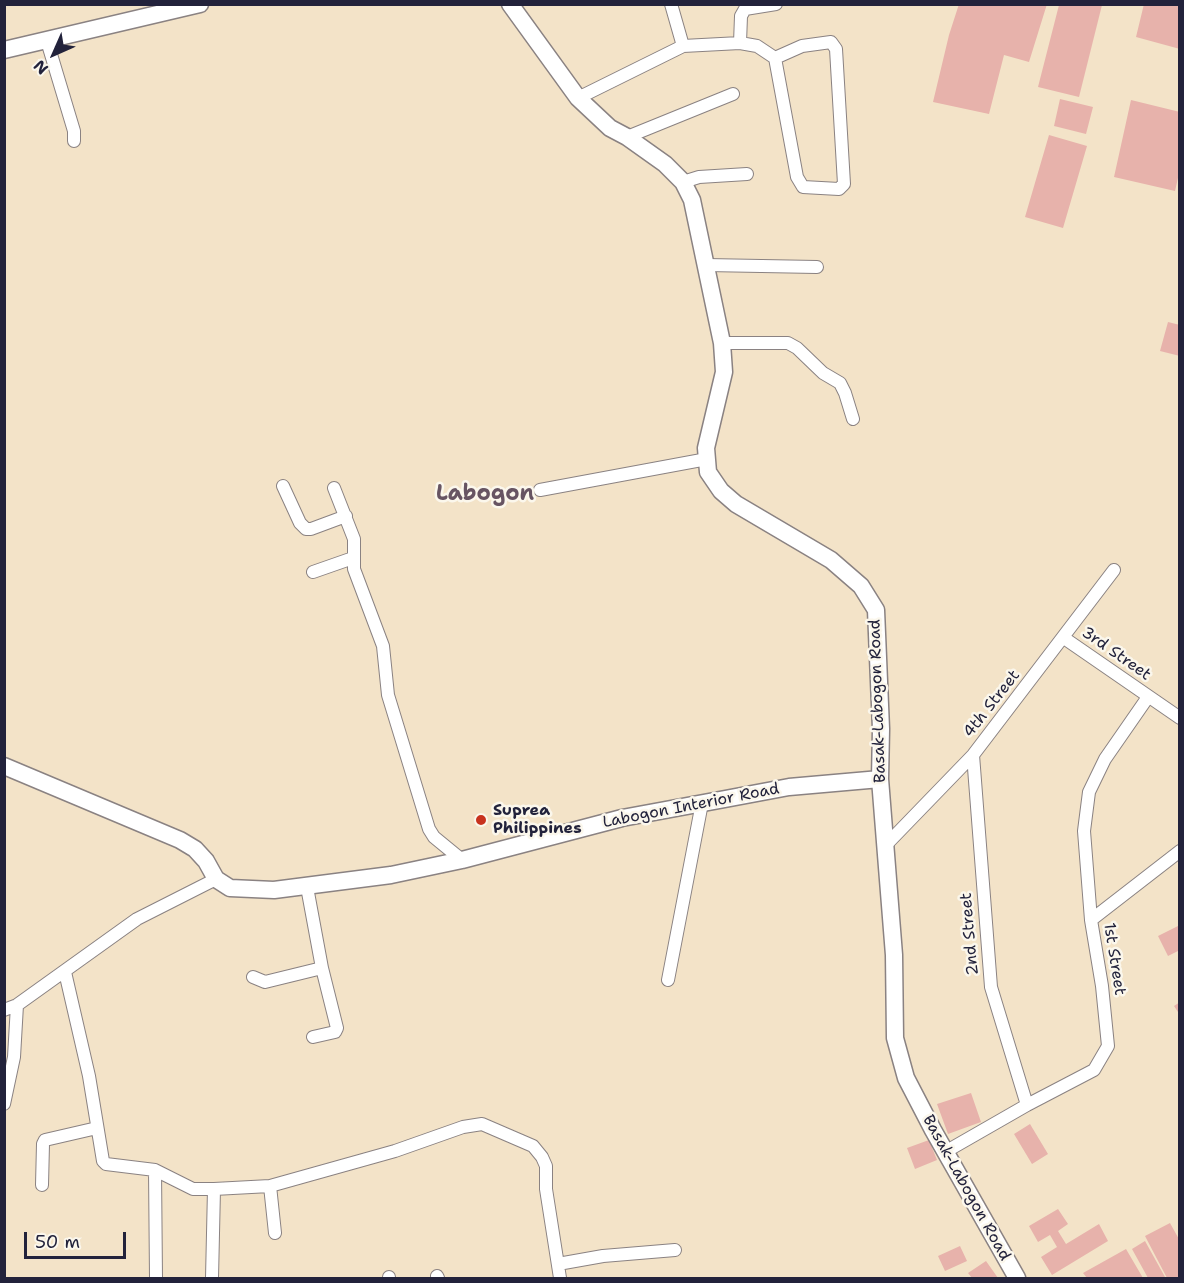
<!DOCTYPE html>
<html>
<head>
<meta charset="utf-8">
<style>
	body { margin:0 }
	#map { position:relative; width:1184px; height:1283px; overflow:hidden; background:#f3e3c8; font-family:"Shantell Sans",sans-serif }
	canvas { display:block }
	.frame { position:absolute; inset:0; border:6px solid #22223b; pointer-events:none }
	.north { position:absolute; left:24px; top:24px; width:60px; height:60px; -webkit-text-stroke:4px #fbf7ec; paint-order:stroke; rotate:225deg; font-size:16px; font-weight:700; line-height:24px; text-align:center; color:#22223b }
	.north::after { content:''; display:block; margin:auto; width:21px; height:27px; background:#22223b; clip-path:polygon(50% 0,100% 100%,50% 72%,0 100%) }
	.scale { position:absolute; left:24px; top:1232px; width:102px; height:27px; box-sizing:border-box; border:3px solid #22223b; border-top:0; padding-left:8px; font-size:18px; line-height:21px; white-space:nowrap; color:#22223b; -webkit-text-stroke:4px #fbf7ec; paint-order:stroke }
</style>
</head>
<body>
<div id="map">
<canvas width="1184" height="1283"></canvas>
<div class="frame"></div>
<div class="north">N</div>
<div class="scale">50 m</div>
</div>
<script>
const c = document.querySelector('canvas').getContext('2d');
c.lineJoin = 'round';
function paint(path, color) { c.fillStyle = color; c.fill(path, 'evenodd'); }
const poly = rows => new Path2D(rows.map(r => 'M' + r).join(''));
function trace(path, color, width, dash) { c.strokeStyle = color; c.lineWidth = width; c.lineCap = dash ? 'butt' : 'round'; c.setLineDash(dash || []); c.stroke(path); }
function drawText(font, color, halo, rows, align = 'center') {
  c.font = font + ' "Shantell Sans",sans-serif'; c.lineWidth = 5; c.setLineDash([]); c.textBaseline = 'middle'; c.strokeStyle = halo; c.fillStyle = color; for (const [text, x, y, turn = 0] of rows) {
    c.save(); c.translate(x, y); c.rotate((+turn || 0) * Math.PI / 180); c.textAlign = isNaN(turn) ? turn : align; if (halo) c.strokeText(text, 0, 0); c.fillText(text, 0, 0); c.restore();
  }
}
paint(poly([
	[959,4,1047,4,1029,62,1004,55,989,114,933,102,949,35],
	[1144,4,1180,4,1180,49,1136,37],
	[1059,5,1102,5,1079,97,1038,87],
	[1060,99,1093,107,1086,134,1054,126],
	[1131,100,1180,112,1180,169,1175,191,1114,177],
	[1049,135,1087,146,1063,228,1025,217],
	[1168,322,1180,325,1180,356,1160,351],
	[1180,925,1180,950,1168,956,1158,936],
	[1180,1002,1180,1015,1174,1006],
	[971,1093,981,1122,948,1134,937,1104],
	[1030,1124,1048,1154,1032,1164,1014,1134],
	[929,1140,937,1160,915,1169,907,1148],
	[1058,1209,1068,1224,1058,1231,1066,1244,1099,1224,1108,1241,1052,1275,1041,1257,1057,1247,1050,1235,1038,1242,1029,1226],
	[1170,1223,1180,1241,1178,1278,1167,1278,1145,1236],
	[1145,1241,1165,1277,1161,1278,1148,1278,1132,1249],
	[960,1246,967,1261,945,1271,938,1256],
	[1126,1249,1143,1278,1087,1278,1083,1273],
	[986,1261,998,1278,972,1278,968,1273]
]), '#e7b2ab');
const street = poly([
	[671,4,683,46],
	[47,41,74,131,74,141],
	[740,43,741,16,745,9,776,4],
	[578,98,683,46,740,43,757,46,775,58,797,177,803,187,839,189,844,184,836,49,831,42,802,46,775,58],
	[627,137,733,94],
	[683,182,699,177,747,174],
	[706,265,817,267],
	[722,343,788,343,797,348,823,373,840,383,845,393,853,419],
	[283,486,300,523,306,529,311,529,346,516],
	[334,488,354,539,354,569,383,646,388,695,429,829,434,837,462,860],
	[540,490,707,459],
	[313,572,353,558],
	[1064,638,1180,718],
	[973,755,991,987,1027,1105],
	[884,847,973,755,1114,570],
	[1091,920,1180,851],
	[65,972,89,1076,103,1161,106,1164,155,1170,193,1189,214,1189,270,1186,395,1151,463,1127,482,1124,533,1146,542,1157,546,1166,546,1189,560,1278],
	[253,977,265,982,322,968,307,887],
	[668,980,702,803],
	[4,1010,17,1005,137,919,216,879],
	[313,1037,335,1032,337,1028,322,968],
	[4,1104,14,1057,17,1005],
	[945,1152,1027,1105,1094,1070,1108,1046,1102,986,1091,920,1084,831,1089,792,1105,759,1148,697],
	[155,1170,156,1278],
	[42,1185,43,1144,45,1140,97,1128],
	[270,1186,275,1233],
	[558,1264,603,1256,675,1250],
	[437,1276,438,1278],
	[389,1277,389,1278],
	[212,1278,214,1189]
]);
const secondary = poly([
	[510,4,578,98,610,128,627,137,665,164,683,182,692,200,722,343,724,372,706,448,708,472,721,491,736,504,831,560,861,586,876,610,881,729,880,779,894,955,895,1038,906,1078,933,1130,1017,1278],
	[4,50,200,4],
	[4,766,180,840,195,849,206,861,216,879,230,888,274,890,391,875,462,860,622,818,725,799,789,787,880,779]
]);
trace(street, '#8a8282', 14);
trace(secondary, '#8a8282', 19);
trace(street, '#fff', 12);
trace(secondary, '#fff', 16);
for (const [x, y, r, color] of [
	[481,820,6,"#c8321e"]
]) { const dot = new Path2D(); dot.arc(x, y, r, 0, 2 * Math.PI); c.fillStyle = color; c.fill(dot); trace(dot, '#fbf7ec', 2); }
drawText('16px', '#22223b', '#fbf7ec', [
	["3rd Street",1116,654,35],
	["Basak-Labogon Road",878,701,-92],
	["4th Street",992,704,-52],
	["Labogon Interior Road",691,806,-11],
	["2nd Street",970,934,-95],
	["1st Street",1114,959,81],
	["Basak-Labogon Road",966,1188,61]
]);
drawText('bold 16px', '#22223b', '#fbf7ec', [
	["Suprea",493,811],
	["Philippines",493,829]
], 'left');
drawText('bold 22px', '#675462', '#fbf7ec', [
	["Labogon",485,494]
]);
</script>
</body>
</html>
